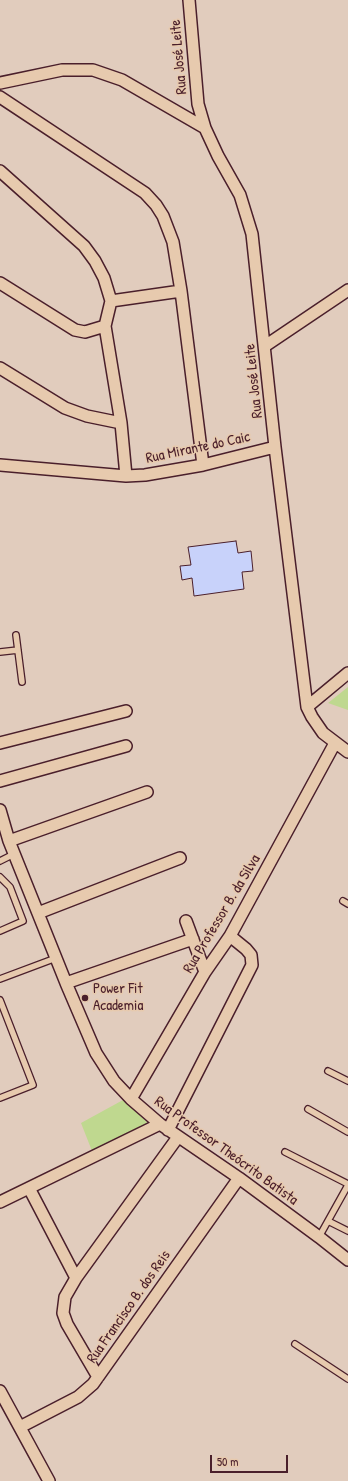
<!DOCTYPE html>
<html>
<head>
<meta charset="utf-8">
<style>
	body { margin:0 }
	#map { position:relative; width:348px; height:1481px; overflow:hidden; background:#e1ccbd; font-family:"Patrick Hand",sans-serif }
	canvas { display:block }
	.scale { position:absolute; left:210px; top:1455px; width:78px; height:18px; box-sizing:border-box; border:2px solid #4a1f2b; border-top:0; padding-left:5px; font-size:12px; line-height:14px; white-space:nowrap; color:#4a1f2b; -webkit-text-stroke:3px #e7caae; paint-order:stroke }
</style>
</head>
<body>
<div id="map">
<canvas width="348" height="1481"></canvas>
<div class="scale">50 m</div>
</div>
<script>
const c = document.querySelector('canvas').getContext('2d');
c.lineJoin = 'round';
function paint(path, color) { c.fillStyle = color; c.fill(path, 'evenodd'); }
const poly = rows => new Path2D(rows.map(r => 'M' + r).join(''));
function trace(path, color, width, dash) { c.strokeStyle = color; c.lineWidth = width; c.lineCap = dash ? 'butt' : 'round'; c.setLineDash(dash || []); c.stroke(path); }
function drawText(font, color, halo, rows, align = 'center') {
  c.font = font + ' "Patrick Hand",sans-serif'; c.lineWidth = 3; c.setLineDash([]); c.textBaseline = 'middle'; c.strokeStyle = halo; c.fillStyle = color; for (const [text, x, y, turn = 0] of rows) {
    c.save(); c.translate(x, y); c.rotate((+turn || 0) * Math.PI / 180); c.textAlign = isNaN(turn) ? turn : align; if (halo) c.strokeText(text, 0, 0); c.fillText(text, 0, 0); c.restore();
  }
}
paint(poly([
	[348,687,348,710,328,703],
	[123,1100,149,1124,92,1151,81,1123]
]), '#bfd88f');
const building = poly([
	[236,541,238,553,251,551,253,571,242,572,244,589,194,596,192,578,182,580,180,566,191,565,188,547,236,541]
]);
paint(building, '#c8d2fa');
trace(building, '#4a1f2b', 1);
const service = poly([
	[16,635,22,682],
	[0,652,18,650],
	[0,861,14,854],
	[0,877,10,887,23,921,0,931],
	[343,901,348,904],
	[0,979,56,958],
	[0,1000,33,1085,0,1098],
	[328,1071,348,1081],
	[308,1109,348,1132],
	[285,1152,348,1184],
	[328,1221,348,1231],
	[319,1237,348,1185],
	[295,1344,348,1379]
]);
const minor = poly([
	[189,0,198,104,205,128,218,156,240,195,252,234,275,447,307,707,312,717,323,733,348,752],
	[0,83,62,70,93,70,122,80,205,128],
	[0,97,145,193,156,205,163,216,173,242,181,291,203,465],
	[0,171,84,246,95,261,104,278,111,301,105,326,121,423,126,476],
	[0,283,75,330,85,332,105,326],
	[111,301,181,291],
	[265,346,348,290],
	[0,368,65,408,87,416,121,423],
	[0,465,126,476,145,475,203,465,275,447],
	[307,707,348,673],
	[0,743,126,711],
	[0,781,126,746],
	[0,810,9,841,66,983,96,1053,114,1081,131,1099,160,1124,239,1178,319,1237,348,1260],
	[9,841,147,792],
	[38,913,180,858],
	[186,921,205,972],
	[66,983,193,939],
	[131,1099,205,972,230,936,335,743],
	[168,1130,252,965,251,955,246,949,230,936],
	[29,1188,76,1278],
	[0,1202,160,1124],
	[98,1377,67,1324,63,1313,65,1297,76,1278,178,1137],
	[0,1391,49,1481],
	[20,1427,78,1397,93,1384,239,1178]
]);
trace(service, '#4a1f2b', 8);
trace(minor, '#4a1f2b', 14);
trace(service, '#e7caae', 5.5);
trace(minor, '#e7caae', 11);
for (const [x, y, r, color] of [
	[85,998,4,"#4a1f2b"]
]) { const dot = new Path2D(); dot.arc(x, y, r, 0, 2 * Math.PI); c.fillStyle = color; c.fill(dot); trace(dot, '#e7caae', 1.5); }
drawText('15px', '#4a1f2b', '#e7caae', [
	["Rua José Leite",179,57,-95],
	["Rua José Leite",254,381,-96],
	["Rua Mirante do Caic",198,448,-12],
	["Rua Professor B. da Silva",222,914,-59],
	["Rua Professor Theócrito Batista",226,1151,36],
	["Rua Francisco B. dos Reis",129,1307,-55]
]);
drawText('15px', '#4a1f2b', '#e7caae', [
	["Power Fit",93,989],
	["Academia",93,1006]
], 'left');
</script>
</body>
</html>
